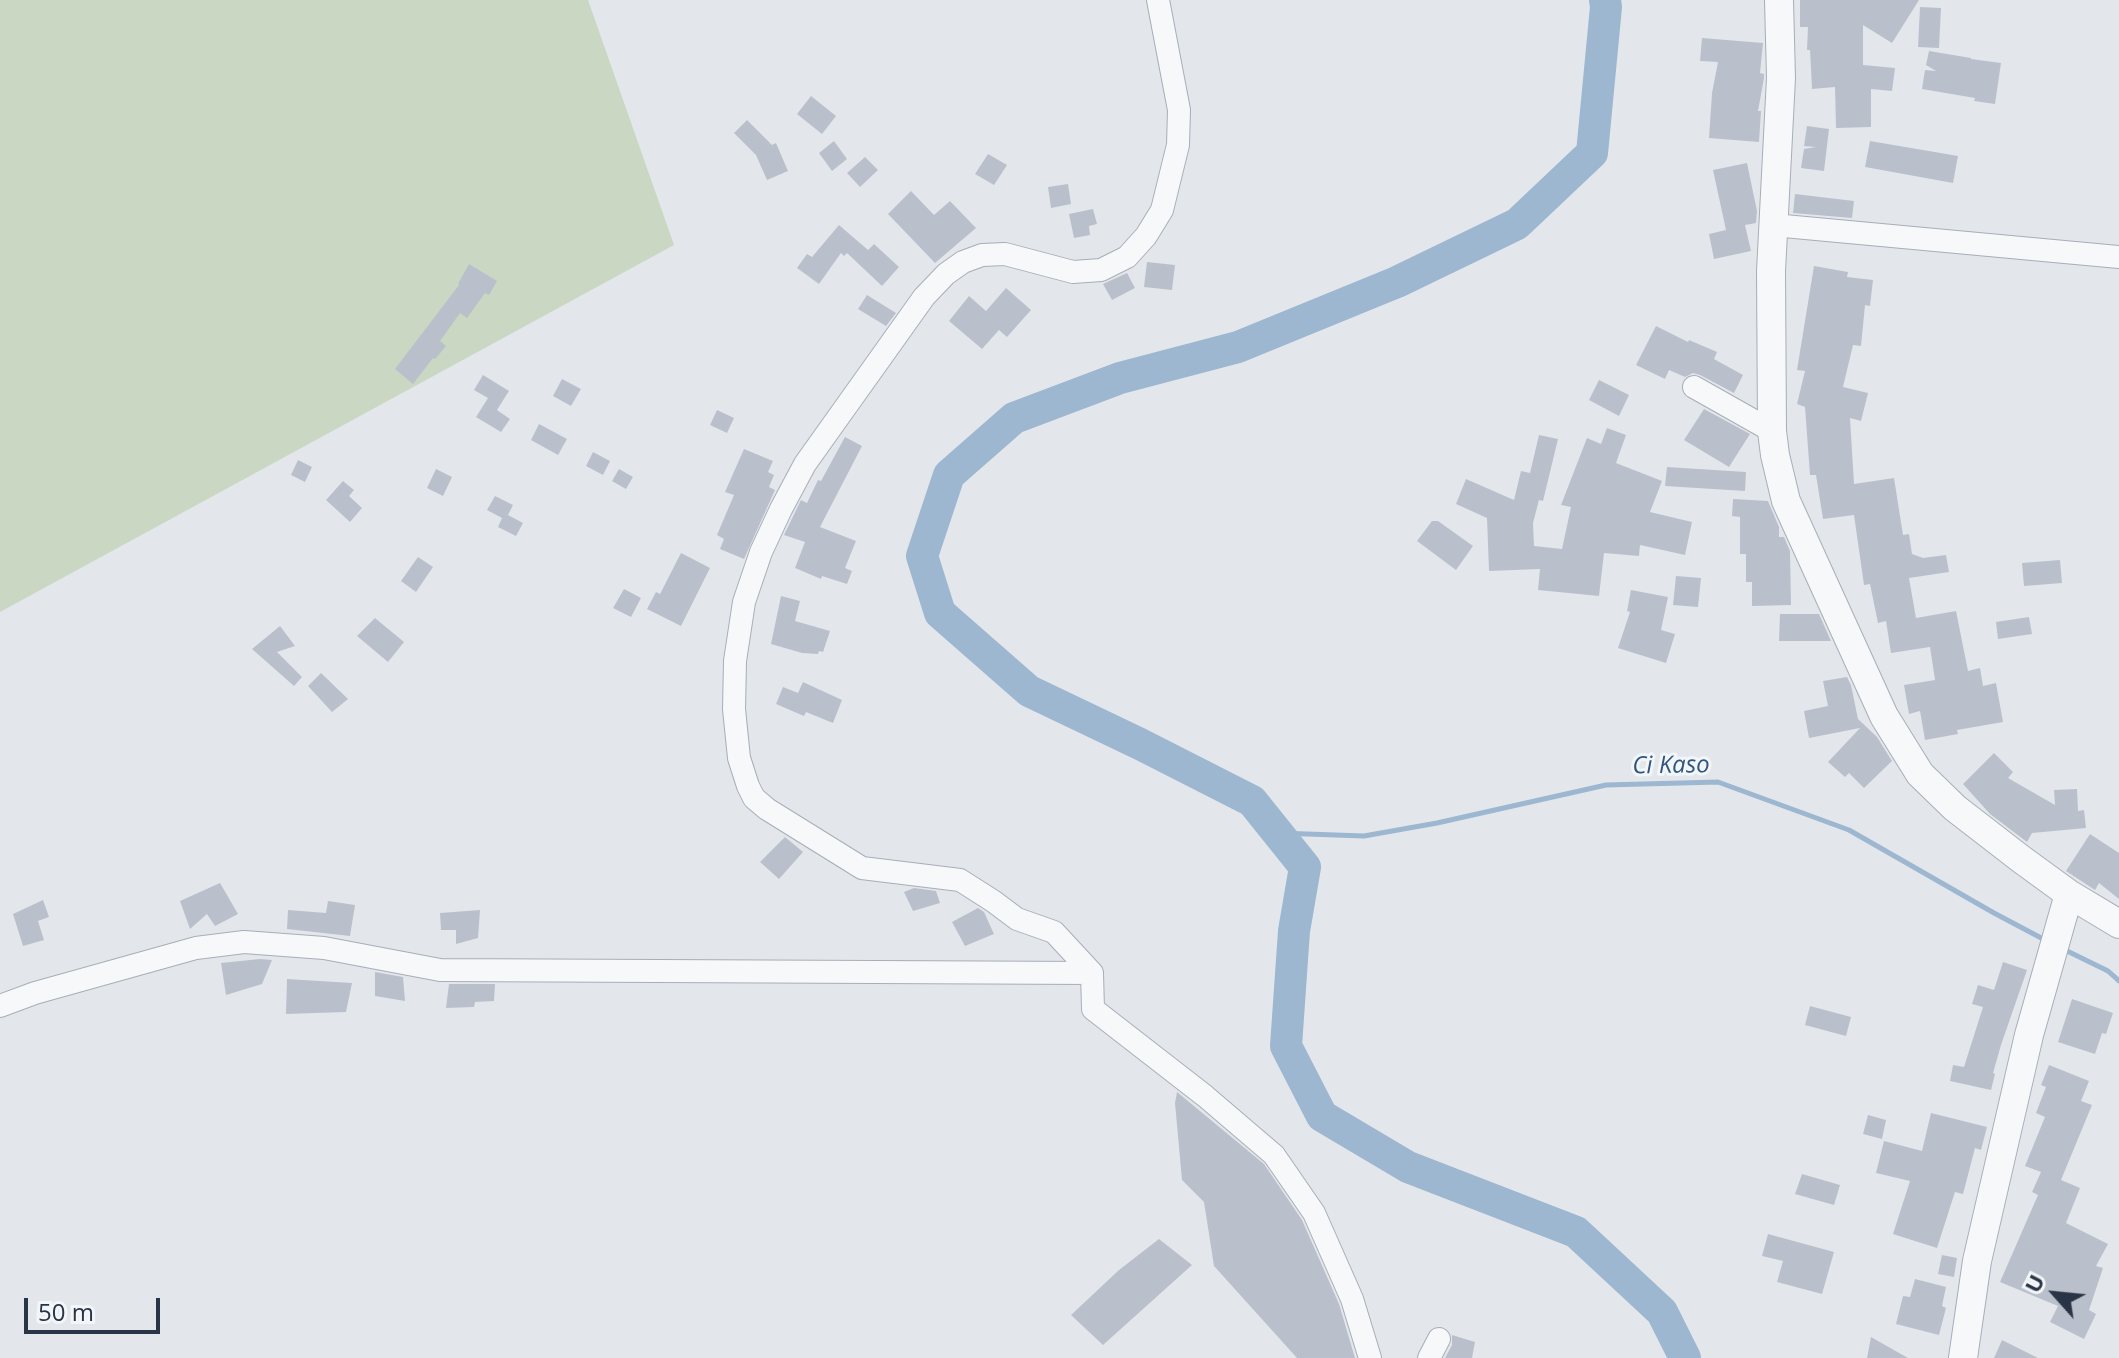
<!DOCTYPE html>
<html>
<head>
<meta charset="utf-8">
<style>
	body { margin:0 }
	#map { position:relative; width:2119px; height:1358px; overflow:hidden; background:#e3e7ec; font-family:"Open Sans",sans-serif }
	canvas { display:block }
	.north { position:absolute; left:2015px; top:1254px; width:80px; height:80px; -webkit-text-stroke:6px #f3f6f9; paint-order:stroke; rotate:297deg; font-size:22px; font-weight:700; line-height:32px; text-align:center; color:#293546 }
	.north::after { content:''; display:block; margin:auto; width:28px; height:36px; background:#293546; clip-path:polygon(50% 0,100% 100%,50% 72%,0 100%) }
	.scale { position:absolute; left:24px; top:1298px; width:136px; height:36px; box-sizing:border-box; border:4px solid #293546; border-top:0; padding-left:10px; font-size:24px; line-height:28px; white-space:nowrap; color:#293546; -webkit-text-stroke:6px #f3f6f9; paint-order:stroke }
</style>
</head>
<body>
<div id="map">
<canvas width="2119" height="1358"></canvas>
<div class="north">U</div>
<div class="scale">50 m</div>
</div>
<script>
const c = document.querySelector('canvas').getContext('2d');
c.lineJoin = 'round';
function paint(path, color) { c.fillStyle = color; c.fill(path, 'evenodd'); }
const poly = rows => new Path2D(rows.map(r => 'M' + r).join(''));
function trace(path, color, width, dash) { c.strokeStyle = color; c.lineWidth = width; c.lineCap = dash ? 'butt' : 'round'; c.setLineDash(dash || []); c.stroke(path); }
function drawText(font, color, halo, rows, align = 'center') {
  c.font = font + ' "Open Sans",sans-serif'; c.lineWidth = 6; c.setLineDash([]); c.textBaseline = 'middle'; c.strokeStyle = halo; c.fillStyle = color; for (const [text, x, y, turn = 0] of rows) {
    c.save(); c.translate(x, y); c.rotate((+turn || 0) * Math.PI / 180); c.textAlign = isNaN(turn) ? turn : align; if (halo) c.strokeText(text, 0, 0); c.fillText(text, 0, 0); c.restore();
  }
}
paint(poly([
	[0,0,588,0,674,245,0,612]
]), '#c9d7c3');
trace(poly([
	[1278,833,1364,836,1437,823,1606,785,1718,782,1849,830,1994,913,2045,940],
	[2061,948,2108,971,2119,981]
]), '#9cb7cf', 5);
trace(poly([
	[1605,0,1606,7,1592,153,1517,224,1397,282,1238,347,1120,378,1014,418,949,475,922,556,940,613,1029,691,1140,744,1252,801,1305,867,1294,931,1286,1046,1322,1116,1408,1167,1576,1232,1662,1312,1685,1358]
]), '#9cb7cf', 32);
paint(poly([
	[1800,0,1919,0,1892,43,1863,25,1863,65,1895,68,1892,91,1871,89,1871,127,1836,128,1835,87,1812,89,1810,50,1807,50,1808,27,1800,27],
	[1920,7,1941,8,1939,48,1918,47],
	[1702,38,1763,43,1760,73,1764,74,1764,78,1758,111,1761,111,1759,142,1709,138,1712,93,1718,62,1700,61],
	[1929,51,1971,58,1971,59,2001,63,1995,104,1974,101,1975,98,1922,89,1925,70,1936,71,1926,65],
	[811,96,836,116,822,134,797,114],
	[747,120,772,145,776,143,788,171,767,180,756,155,734,133],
	[1807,126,1829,129,1824,171,1801,168,1804,149,1816,147,1804,146],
	[834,141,847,159,832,171,819,153],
	[1870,141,1958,156,1953,183,1865,167],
	[988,154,1007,165,994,185,975,174],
	[865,157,878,170,860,187,847,173],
	[1747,163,1757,211,1756,223,1745,225,1751,251,1714,259,1709,234,1726,230,1713,170],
	[1068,184,1071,204,1051,208,1048,187],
	[911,191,934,215,950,201,976,228,935,263,888,214],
	[1795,194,1854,201,1852,218,1793,213],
	[1093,209,1097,224,1089,226,1090,235,1074,238,1069,214],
	[839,225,868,250,874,244,899,267,882,286,847,253,844,256,841,253,819,284,797,268,807,254,812,257],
	[1147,262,1175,265,1172,290,1144,287],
	[469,264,497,281,489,295,485,293,467,318,460,313,440,341,446,346,435,359,433,358,413,384,395,369,459,285,458,284],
	[1814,266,1848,272,1847,277,1873,280,1870,306,1865,305,1861,346,1853,345,1843,387,1868,393,1861,421,1850,418,1854,484,1894,478,1903,535,1909,534,1912,554,1923,558,1946,555,1949,572,1909,578,1916,618,1956,611,1968,671,1980,668,1983,686,1996,683,2003,722,1957,730,1958,734,1925,740,1920,711,1909,714,1904,685,1935,680,1930,647,1891,653,1886,621,1878,623,1870,584,1864,585,1854,515,1823,519,1816,475,1810,475,1805,407,1797,404,1805,371,1797,370],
	[1127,273,1135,288,1112,300,1103,284],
	[1006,288,1031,310,1007,337,999,330,982,349,949,321,969,296,986,311],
	[867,295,896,313,886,326,858,309],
	[1656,326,1688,342,1689,340,1717,352,1714,359,1743,375,1734,393,1700,375,1693,373,1685,377,1669,370,1665,379,1636,365],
	[483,375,509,391,497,410,510,419,501,432,476,417,488,398,474,390],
	[562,379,581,389,571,406,553,396],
	[1599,380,1629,395,1619,416,1589,400],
	[1704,409,1750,434,1729,467,1684,440],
	[717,410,734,418,727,433,710,425],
	[539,424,567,439,558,455,531,440],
	[1607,428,1626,435,1616,463,1662,481,1650,512,1692,522,1685,555,1640,545,1639,556,1604,553,1599,596,1538,590,1540,569,1489,571,1487,518,1456,504,1466,479,1514,500,1521,471,1530,473,1539,435,1558,439,1543,501,1539,500,1533,523,1534,546,1562,549,1571,507,1561,505,1587,438,1601,444],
	[845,437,862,446,820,527,856,541,845,568,852,571,847,584,822,576,821,579,795,568,805,542,784,535,801,500,807,503,818,480,821,481],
	[744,449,773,461,768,472,774,475,769,487,775,490,744,559,720,549,724,539,717,535,734,495,725,492],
	[593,452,610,461,603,475,586,466],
	[298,460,312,467,305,482,291,475],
	[1667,467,1746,472,1745,491,1665,486],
	[436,469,452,477,443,496,427,488],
	[619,469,633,477,626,489,612,481],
	[343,481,354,490,349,496,362,508,350,522,326,500],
	[495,496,513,505,508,515,523,523,516,536,498,527,502,518,487,510],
	[1733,499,1768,501,1779,527,1779,537,1784,537,1790,551,1791,605,1752,606,1752,582,1746,582,1746,554,1740,554,1740,517,1732,516],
	[1432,521,1438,521,1473,546,1456,570,1417,541],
	[681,553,710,568,681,626,647,609,656,592,660,594],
	[418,557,433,567,416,592,401,581],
	[2060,560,2062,583,2024,586,2022,563],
	[1676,576,1701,578,1698,607,1673,605],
	[624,589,641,598,631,617,613,608],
	[1631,590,1668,597,1661,630,1675,634,1666,663,1618,648,1630,612,1627,611],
	[781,596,800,601,795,621,830,631,823,652,819,651,818,654,802,653,771,644],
	[1780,614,1819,614,1831,641,1779,641],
	[2029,617,2032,634,1998,639,1996,622],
	[375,618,404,642,388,662,357,636],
	[280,626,295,646,277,652,302,677,294,686,252,649],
	[321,673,348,699,332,712,308,686],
	[1847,677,1851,685,1858,719,1877,737,1892,761,1864,788,1849,773,1845,777,1828,762,1860,728,1809,738,1804,711,1828,706,1823,681],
	[803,682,842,700,833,723,806,712,804,716,776,704,783,687,798,693],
	[1994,753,2013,772,2008,778,2055,805,2054,790,2077,789,2078,811,2084,810,2086,828,2032,833,2027,842,1990,814,1963,784],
	[2090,834,2119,853,2119,899,2099,883,2095,890,2066,871],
	[785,837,803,852,779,879,760,862],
	[220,883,238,914,215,926,207,914,190,929,180,901],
	[914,888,936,891,940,903,913,911,904,892],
	[43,900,49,917,38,921,44,940,23,946,13,914],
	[328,901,355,905,350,936,287,929,288,910,326,913],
	[978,908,984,912,994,934,965,946,952,922],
	[480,910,478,938,456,944,456,930,441,930,440,913],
	[260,959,272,960,262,984,226,995,221,963],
	[2003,962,2027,970,2001,1045,1993,1073,1995,1074,1991,1090,1950,1081,1953,1065,1964,1067,1983,1007,1972,1004,1978,985,1994,990],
	[375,972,403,977,405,1001,375,996],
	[287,979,352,983,346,1012,286,1014],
	[449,984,495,984,494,1001,475,1002,474,1007,446,1008],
	[2072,999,2113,1013,2106,1034,2102,1033,2095,1054,2058,1042],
	[1810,1006,1851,1017,1846,1036,1805,1025],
	[2049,1065,2089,1081,2081,1101,2092,1105,2061,1180,2080,1188,2066,1223,2108,1244,2096,1266,2103,1268,2089,1310,2096,1314,2084,1339,2050,1322,2058,1306,2000,1282,2038,1195,2032,1192,2041,1172,2025,1166,2045,1117,2036,1113,2046,1087,2041,1085],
	[1177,1092,1264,1164,1302,1220,1339,1304,1355,1358,1297,1358,1214,1266,1204,1202,1182,1180,1175,1103],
	[1931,1113,1987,1127,1981,1150,1975,1148,1963,1194,1955,1192,1937,1248,1893,1234,1910,1181,1876,1173,1884,1141,1922,1151],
	[1868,1115,1886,1120,1882,1139,1863,1134],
	[1802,1174,1840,1185,1834,1205,1795,1194],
	[1768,1234,1834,1252,1822,1294,1777,1282,1783,1261,1762,1256],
	[1159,1239,1192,1265,1103,1345,1071,1315,1119,1270],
	[1942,1255,1957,1258,1954,1277,1938,1274],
	[1915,1279,1946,1287,1942,1306,1946,1308,1939,1335,1896,1324,1903,1296,1910,1297],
	[1452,1335,1475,1342,1472,1358,1445,1358,1452,1345],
	[1871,1337,1908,1358,1867,1358],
	[2002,1340,2038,1358,1994,1358]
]), '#bac0cb');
const minor = poly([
	[1158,0,1179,110,1178,145,1162,210,1146,236,1127,257,1101,270,1073,272,1005,254,982,255,963,262,946,274,924,297,805,464,781,509,761,552,744,602,735,661,734,709,739,758,748,786,754,798,767,809,862,868,960,880,993,901,1017,919,1054,932,1092,973,1093,1009,1205,1096,1274,1155,1314,1213,1352,1299,1370,1358],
	[1773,225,2119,257],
	[1694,387,1772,431],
	[0,1006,35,993,196,948,244,942,324,948,440,970,1092,973],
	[1429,1358,1439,1339]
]);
const tertiary = poly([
	[1779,0,1781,78,1771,271,1772,431,1775,455,1786,501,1884,716,1920,774,1955,808,2021,859,2069,894,2119,924],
	[1963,1358,1977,1261,2029,1035,2069,894]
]);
trace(minor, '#a7aeb7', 24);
trace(tertiary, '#a7aeb7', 30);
trace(minor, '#f6f8fa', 22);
trace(tertiary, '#f6f8fa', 28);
drawText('italic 24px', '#2f567e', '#f3f6f9', [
	["Ci Kaso",1671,766,-1]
]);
</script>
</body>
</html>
